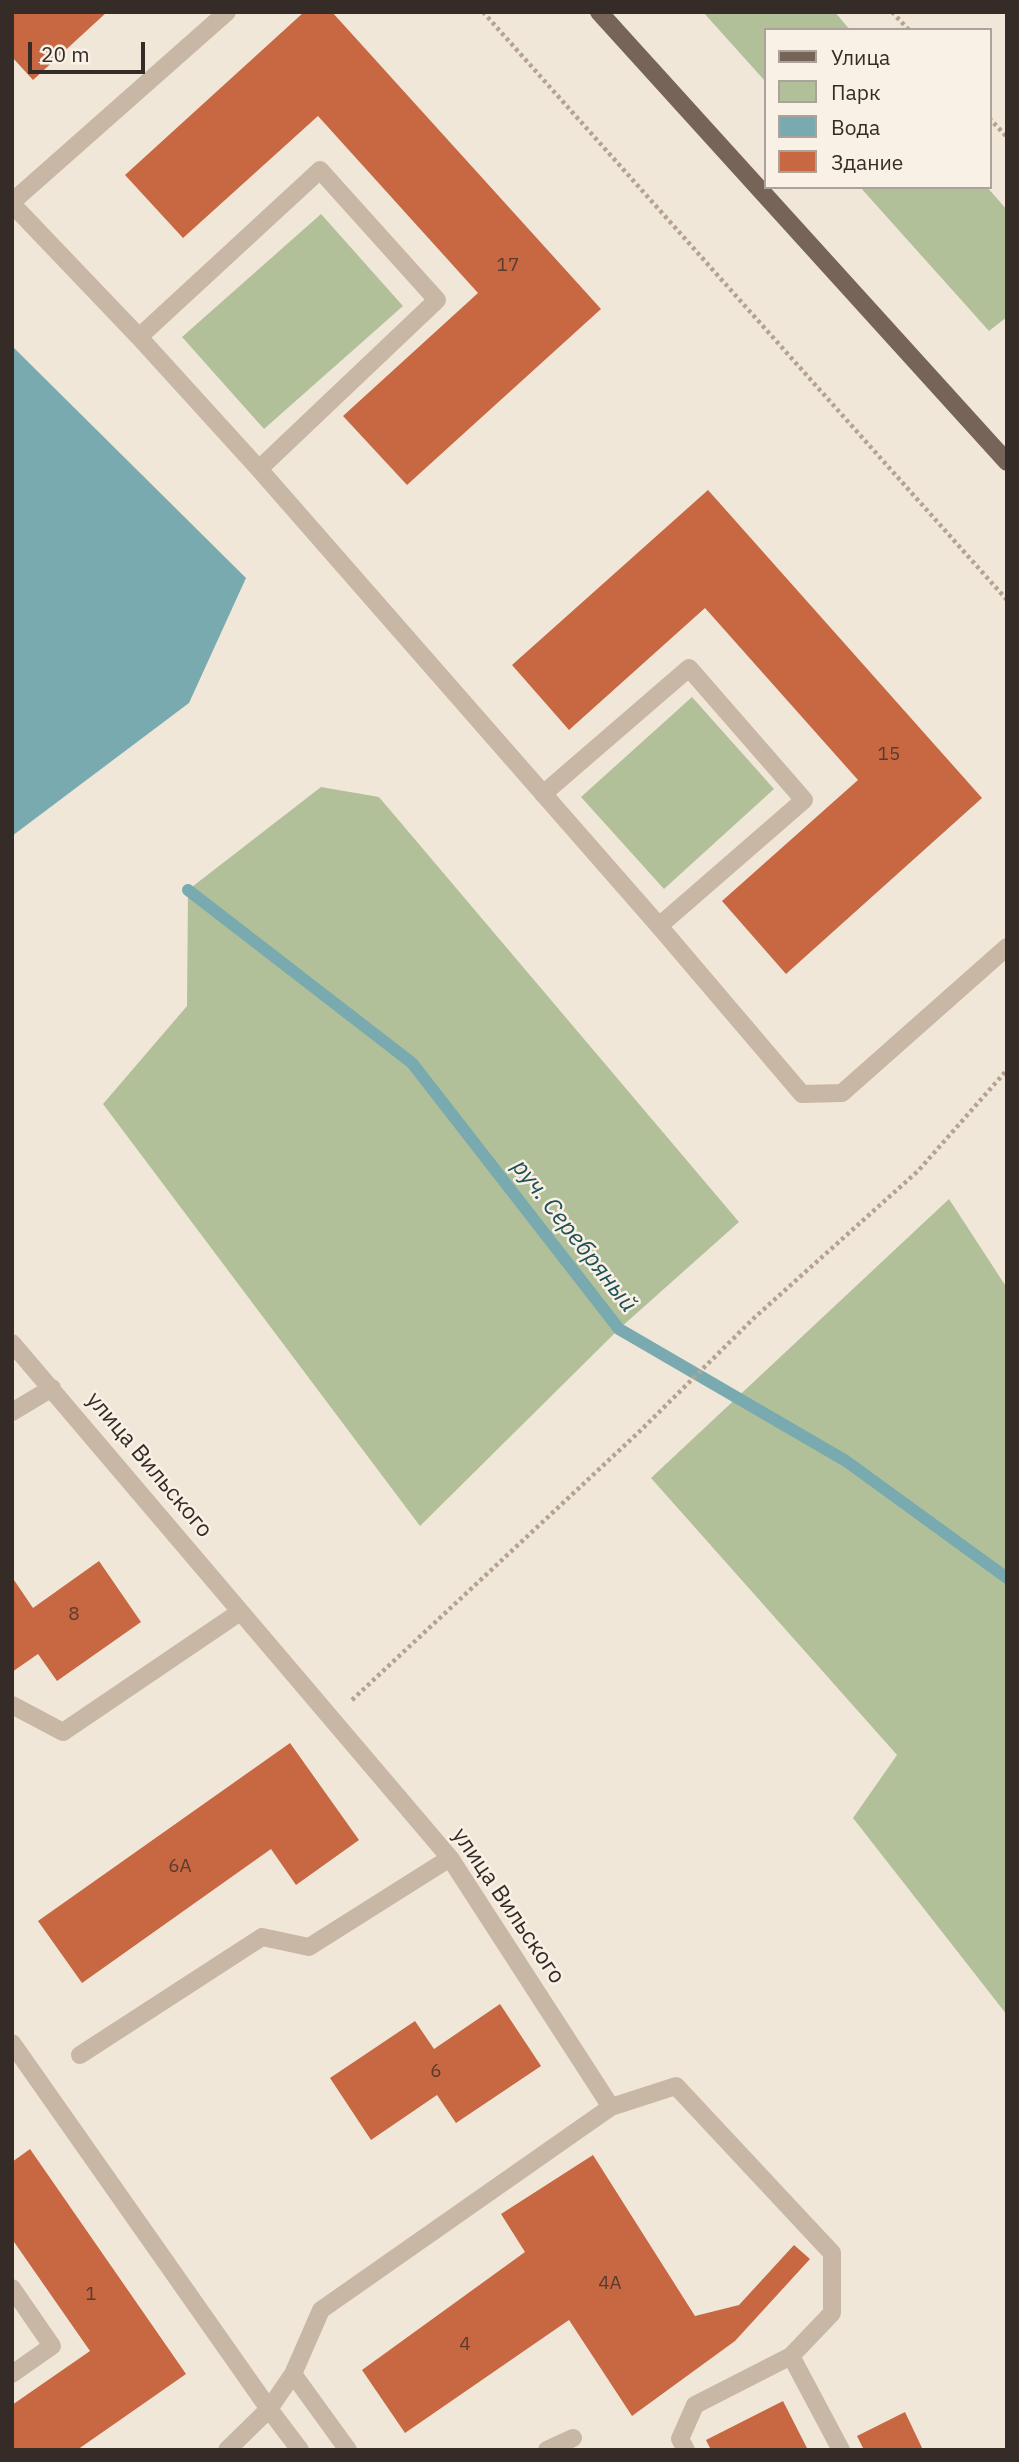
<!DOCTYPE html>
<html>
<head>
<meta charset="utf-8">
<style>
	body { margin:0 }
	#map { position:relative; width:1019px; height:2462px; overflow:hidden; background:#f1e7d9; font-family:"IBM Plex Sans",sans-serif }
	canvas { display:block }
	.frame { position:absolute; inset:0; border:14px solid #352c27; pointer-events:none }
	.legend { position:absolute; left:764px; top:28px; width:228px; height:161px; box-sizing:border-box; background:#f9f1e6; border:2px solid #aba29a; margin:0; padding:9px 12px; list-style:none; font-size:21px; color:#352c27 }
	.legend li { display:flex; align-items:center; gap:14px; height:35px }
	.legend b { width:35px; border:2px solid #aba29a }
	.scale { position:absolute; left:28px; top:42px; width:117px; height:32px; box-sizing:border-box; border:4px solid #352c27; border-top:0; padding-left:9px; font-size:21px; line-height:24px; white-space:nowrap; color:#352c27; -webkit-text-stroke:5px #f9f1e6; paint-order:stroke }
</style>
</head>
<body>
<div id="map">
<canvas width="1019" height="2462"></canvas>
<div class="frame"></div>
<ul class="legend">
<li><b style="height:9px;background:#776458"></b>Улица</li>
<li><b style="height:19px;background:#b2c09a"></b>Парк</li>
<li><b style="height:19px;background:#78aaaf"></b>Вода</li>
<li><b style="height:19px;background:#c76842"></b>Здание</li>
</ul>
<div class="scale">20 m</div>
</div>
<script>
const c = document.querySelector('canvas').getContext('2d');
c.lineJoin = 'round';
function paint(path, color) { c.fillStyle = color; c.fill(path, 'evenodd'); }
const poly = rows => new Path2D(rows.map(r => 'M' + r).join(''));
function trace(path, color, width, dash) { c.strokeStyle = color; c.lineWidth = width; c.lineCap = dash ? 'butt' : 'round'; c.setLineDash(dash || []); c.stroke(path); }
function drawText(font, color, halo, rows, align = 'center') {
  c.font = font + ' "IBM Plex Sans",sans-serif'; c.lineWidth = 5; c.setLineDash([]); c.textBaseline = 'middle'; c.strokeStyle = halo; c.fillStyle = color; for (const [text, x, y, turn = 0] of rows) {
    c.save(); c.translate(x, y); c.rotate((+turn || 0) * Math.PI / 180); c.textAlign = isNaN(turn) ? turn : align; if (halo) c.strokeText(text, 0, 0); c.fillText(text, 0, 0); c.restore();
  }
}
paint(poly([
	[703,12,835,12,850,30,765,30,765,81],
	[860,187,987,187,1007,210,1007,317,989,331],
	[321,214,403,306,264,429,182,337],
	[692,697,774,789,664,889,581,797],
	[321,787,379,797,739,1222,619,1329,420,1526,103,1104,187,1006,188,890],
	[949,1199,1007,1288,1007,2015,853,1818,897,1755,651,1478]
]), '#b2c09a');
paint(poly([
	[12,346,246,578,189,703,12,836]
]), '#78aaaf');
trace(poly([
	[188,890,412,1063,619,1329,846,1461,1007,1578]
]), '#78aaaf', 12);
paint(poly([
	[12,12,107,12,33,80,12,57],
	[304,12,332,12,601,309,407,485,343,416,478,293,318,116,183,238,125,175],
	[708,490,982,798,786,974,722,901,858,780,705,608,569,730,512,665],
	[99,1561,141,1622,57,1681,38,1654,12,1672,12,1582,14,1580,33,1608],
	[290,1743,359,1840,296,1885,271,1849,82,1983,38,1921],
	[500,2004,541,2066,456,2123,437,2095,371,2140,330,2078,415,2021,434,2049],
	[30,2149,186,2374,77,2450,12,2450,12,2405,90,2351,12,2239,12,2162],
	[593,2155,695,2316,739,2305,794,2245,810,2259,735,2341,632,2416,569,2320,405,2433,362,2370,525,2252,501,2214],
	[783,2401,808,2450,711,2450,706,2440],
	[905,2412,923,2450,864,2450,857,2436]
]), '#c76842');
trace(poly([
	[483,12,1007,600],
	[892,12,909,30],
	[989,118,1007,137],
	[352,1700,640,1431,754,1318,918,1171,1007,1070]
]), '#b5a290', 4.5, [3.5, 3.5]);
trace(poly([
	[12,202,227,12],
	[12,204,139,337,259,469,659,926,802,1094,842,1093,1007,947],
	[139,337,320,170,437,300,259,469],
	[543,794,689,668,804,800,659,926],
	[12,1343,450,1858,611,2107,321,2310,293,2374,269,2409,227,2450],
	[12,1412,52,1388],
	[12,1705,63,1732,240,1612],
	[12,2043,269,2409,300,2450],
	[80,2055,262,1937,309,1947,450,1858],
	[611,2107,676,2086,832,2253,832,2313,791,2356,841,2450],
	[12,2288,52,2346,12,2374],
	[293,2374,348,2450],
	[547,2450,573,2438],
	[686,2450,680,2439,695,2405,791,2356]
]), '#c9b7a5', 18);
trace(poly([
	[599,12,1007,462]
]), '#776458', 18);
drawText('19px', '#5a3b2e', null, [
	["17",508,266],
	["15",889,755],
	["8",74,1615],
	["6А",180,1867],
	["6",436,2072],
	["4А",610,2284],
	["1",91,2295],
	["4",465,2345]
]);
drawText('23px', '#352c27', '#f9f1e6', [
	["улица Вильского",149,1465,50],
	["улица Вильского",508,1906,56]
]);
drawText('italic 24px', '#1c5057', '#f9f1e6', [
	["руч. Серебряный",574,1236,52]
]);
</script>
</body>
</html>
